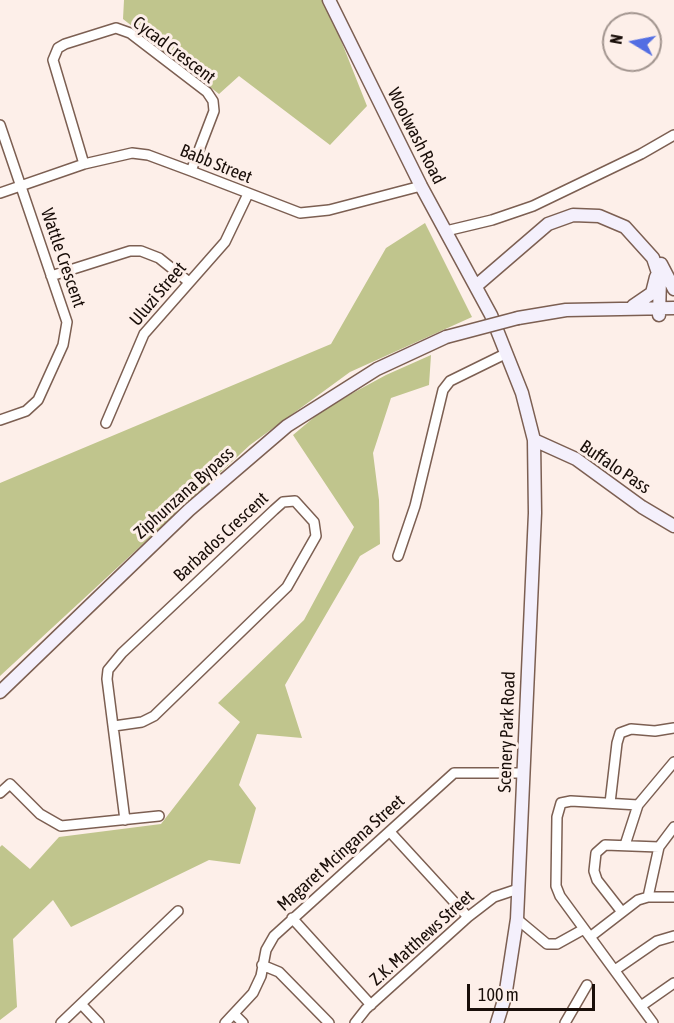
<!DOCTYPE html>
<html>
<head>
<meta charset="utf-8">
<style>
	body { margin:0 }
	#map { position:relative; width:674px; height:1023px; overflow:hidden; background:#fdefe9; font-family:"Asap Condensed",sans-serif }
	canvas { display:block }
	.north { position:absolute; left:602px; top:12px; width:60px; height:60px; box-sizing:border-box; background:#fdefe9; border:2px solid #a2958f; border-radius:50%; rotate:280deg; font-size:16px; font-weight:700; line-height:24px; text-align:center; color:#190e09 }
	.north::after { content:''; display:block; margin:auto; width:21px; height:27px; background:#536ee3; clip-path:polygon(50% 0,100% 100%,50% 72%,0 100%) }
	.scale { position:absolute; left:467px; top:984px; width:128px; height:27px; box-sizing:border-box; border:3px solid #190e09; border-top:0; padding-left:8px; font-size:18px; line-height:21px; white-space:nowrap; color:#190e09; -webkit-text-stroke:4px #fdefe9; paint-order:stroke }
</style>
</head>
<body>
<div id="map">
<canvas width="674" height="1023"></canvas>
<div class="north">N</div>
<div class="scale">100 m</div>
</div>
<script>
const c = document.querySelector('canvas').getContext('2d');
c.lineJoin = 'round';
function paint(path, color) { c.fillStyle = color; c.fill(path, 'evenodd'); }
const poly = rows => new Path2D(rows.map(r => 'M' + r).join(''));
function trace(path, color, width, dash) { c.strokeStyle = color; c.lineWidth = width; c.lineCap = dash ? 'butt' : 'round'; c.setLineDash(dash || []); c.stroke(path); }
function drawText(font, color, halo, rows, align = 'center') {
  c.font = font + ' "Asap Condensed",sans-serif'; c.lineWidth = 6; c.setLineDash([]); c.textBaseline = 'middle'; c.strokeStyle = halo; c.fillStyle = color; for (const [text, x, y, turn = 0] of rows) {
    c.save(); c.translate(x, y); c.rotate((+turn || 0) * Math.PI / 180); c.textAlign = isNaN(turn) ? turn : align; if (halo) c.strokeText(text, 0, 0); c.fillText(text, 0, 0); c.restore();
  }
}
paint(poly([
	[124,0,325,0,367,106,330,145,239,76,219,94,123,19],
	[425,223,472,317,350,372,250,445,0,676,0,483,331,344,386,248],
	[431,355,429,385,391,398,373,453,379,500,380,544,360,556,285,685,302,738,257,734,239,785,256,808,240,864,209,860,71,927,53,900,13,939,17,1007,0,1020,0,847,2,845,30,869,59,837,161,824,240,722,218,703,304,620,354,527,293,435,318,414,351,394,386,375]
]), '#c0c58d');
const street = poly([
	[0,125,67,322,63,345,38,400,26,411,0,420],
	[84,164,53,60,58,48,65,44,116,28,130,33,207,92,213,101,214,111,191,171],
	[0,193,84,164,132,153,148,155,191,171,300,213,329,210,421,186],
	[446,231,492,220,533,206,641,154,674,135],
	[51,276,130,251,141,251,159,258,189,282],
	[106,423,144,334,225,242,248,194],
	[398,556,415,506,443,390,450,381,507,353],
	[114,726,142,722,154,716,287,587,316,536,314,522,295,501,283,502,274,510,122,653,108,670,107,679,125,820],
	[0,793,10,784,40,814,61,826,159,816],
	[610,803,617,743,620,733,631,729,655,731,674,728],
	[638,805,571,801,561,803,557,817,556,886,560,896,653,1023],
	[390,832,468,917],
	[625,845,638,805,674,762],
	[648,897,659,847,674,827],
	[622,912,597,880,594,871,596,853,605,845,659,847],
	[292,918,371,1005],
	[517,919,547,944,557,944,584,929],
	[590,937,638,900,648,897,674,897],
	[262,965,279,972,329,1023],
	[615,970,657,941,674,936],
	[82,1005,99,1023],
	[641,1006,674,983],
	[234,1014,243,1023],
	[61,1023,178,911],
	[225,1023,253,993,261,976,266,950,274,936,454,773,524,773],
	[355,1023,366,1009,468,917,494,897,518,889],
	[565,1023,587,985]
]);
const secondary = poly([
	[329,0,421,186,491,315,522,393,534,440,535,513,517,919,505,997,497,1023],
	[661,264,674,289],
	[476,286,548,224,573,215,599,216,625,227,653,258,660,279,659,315],
	[633,306,652,293,656,277],
	[518,318,566,310,674,308],
	[534,440,576,459,642,507,674,526],
	[0,692,189,510,287,426,377,369,446,337]
]);
trace(street, '#7c5f52', 12);
trace(secondary, '#7c5f52', 15);
trace(street, '#fff', 9);
trace(secondary, '#f4f0fc', 12);
const secondaryBridge = poly([
	[446,337,518,318]
]);
trace(secondaryBridge, '#7c5f52', 15, []);
trace(secondaryBridge, '#f4f0fc', 12);
drawText('18px', '#190e09', '#fdefe9', [
	["Cycad Crescent",174,50,37],
	["Woolwash Road",416,136,63],
	["Babb Street",216,164,22],
	["Wattle Crescent",63,258,71],
	["Uluzi Street",158,294,-50],
	["Buffalo Pass",615,467,34],
	["Ziphunzana Bypass",184,493,-42],
	["Barbados Crescent",221,537,-43],
	["Scenery Park Road",507,732,-88],
	["Magaret Mcingana Street",341,853,-42],
	["Z.K. Matthews Street",422,938,-42]
]);
</script>
</body>
</html>
